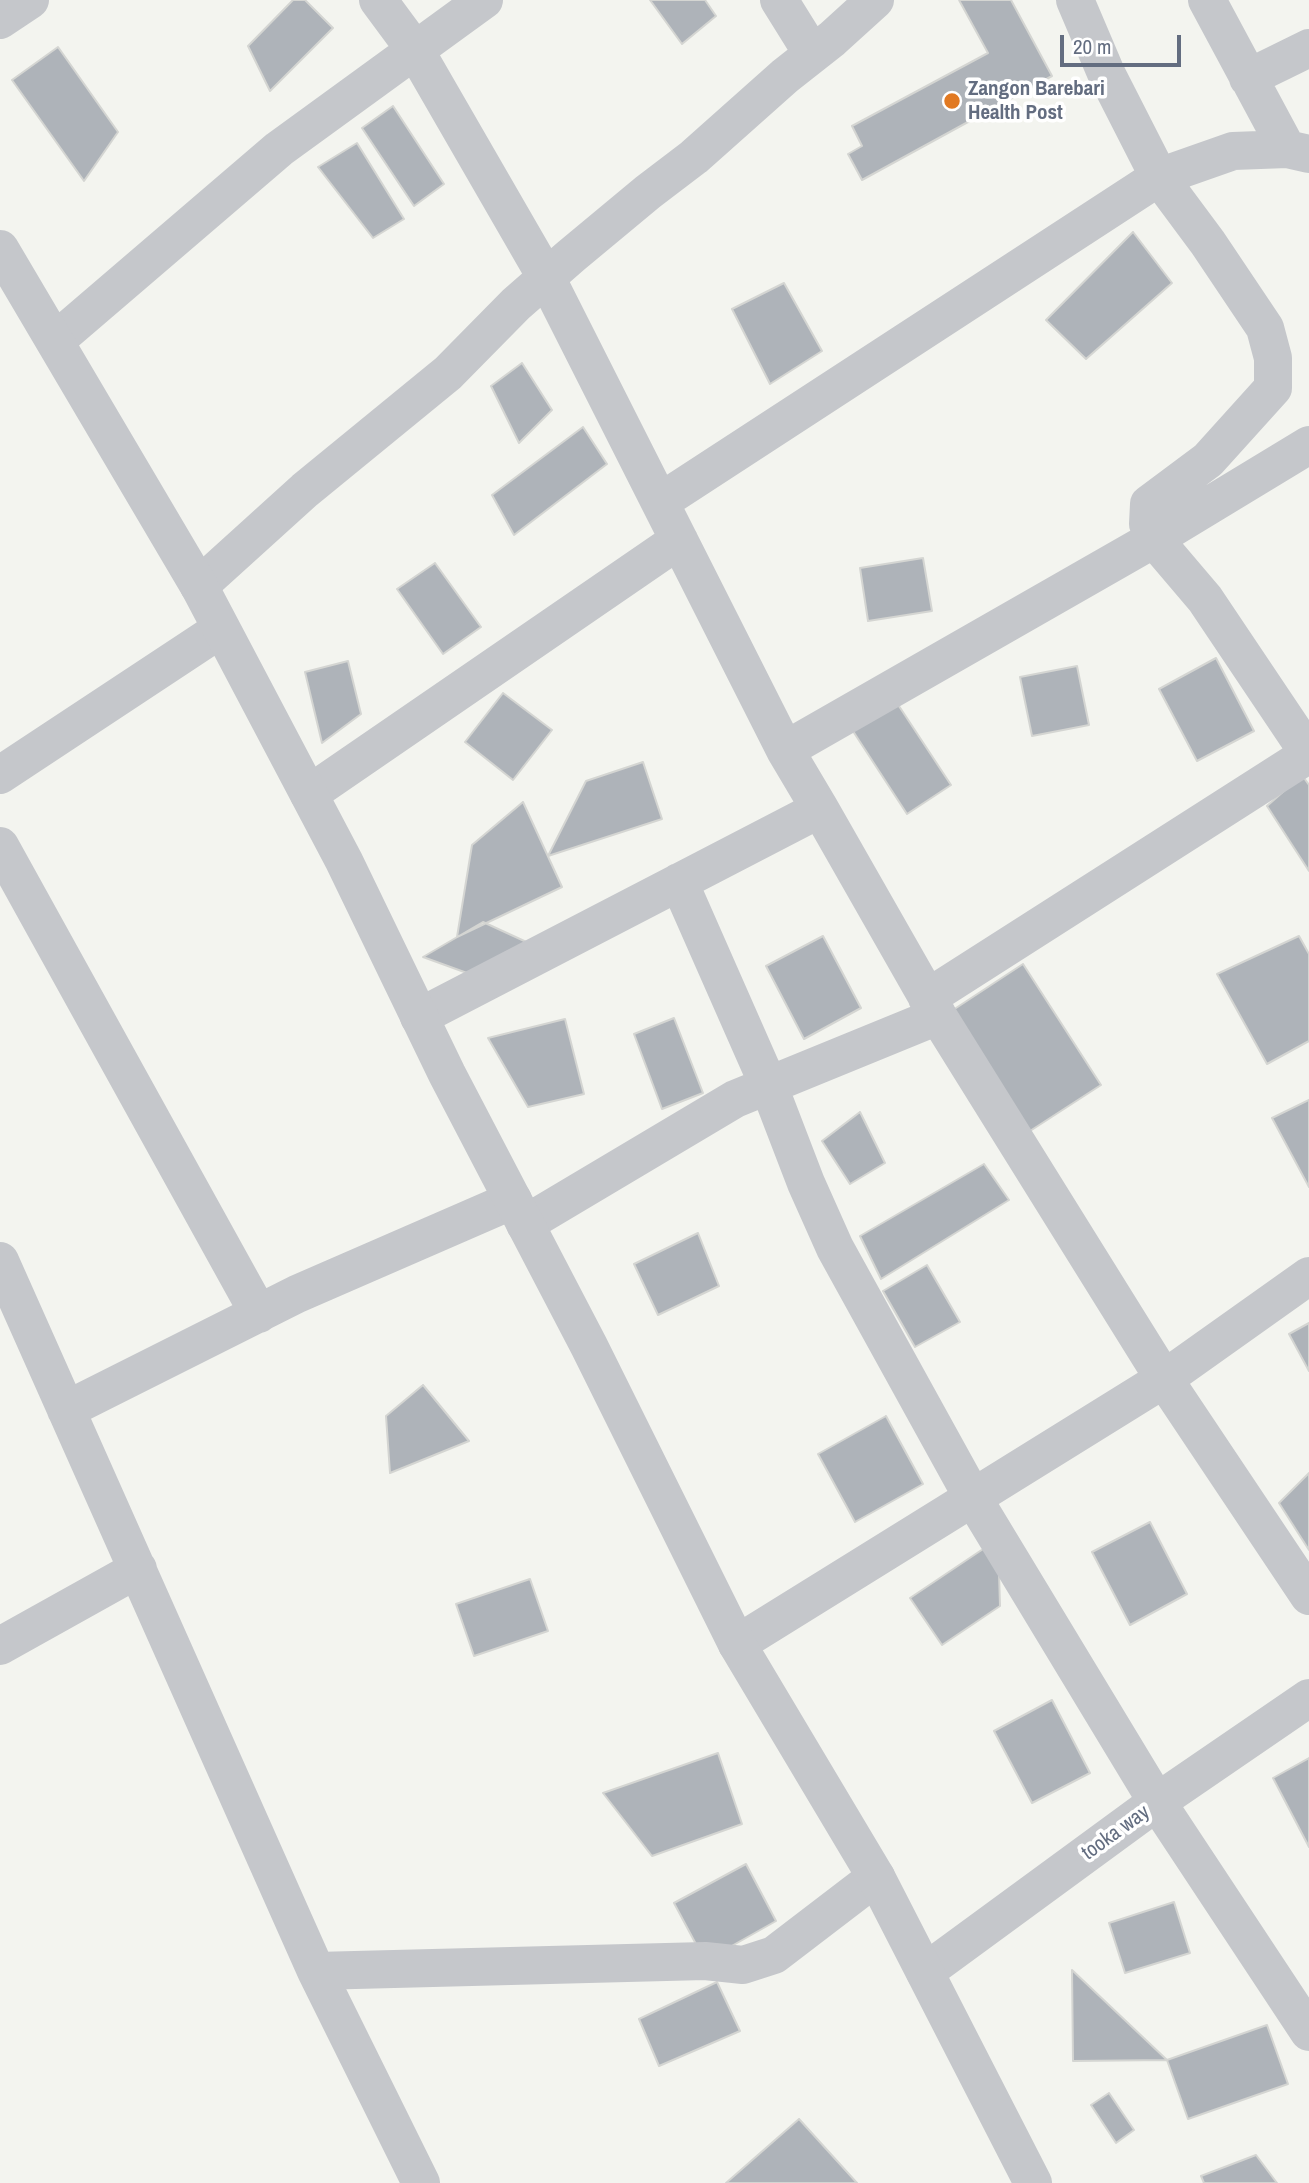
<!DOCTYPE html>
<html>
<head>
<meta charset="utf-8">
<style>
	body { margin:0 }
	#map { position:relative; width:1309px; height:2183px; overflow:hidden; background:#f3f4ef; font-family:"Archivo Narrow",sans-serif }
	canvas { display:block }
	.scale { position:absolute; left:1060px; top:35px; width:121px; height:32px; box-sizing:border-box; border:4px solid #636d80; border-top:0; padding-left:9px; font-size:21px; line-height:24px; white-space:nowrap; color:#636d80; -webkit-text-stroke:5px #fff; paint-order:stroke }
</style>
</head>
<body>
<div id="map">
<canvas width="1309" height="2183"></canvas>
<div class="scale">20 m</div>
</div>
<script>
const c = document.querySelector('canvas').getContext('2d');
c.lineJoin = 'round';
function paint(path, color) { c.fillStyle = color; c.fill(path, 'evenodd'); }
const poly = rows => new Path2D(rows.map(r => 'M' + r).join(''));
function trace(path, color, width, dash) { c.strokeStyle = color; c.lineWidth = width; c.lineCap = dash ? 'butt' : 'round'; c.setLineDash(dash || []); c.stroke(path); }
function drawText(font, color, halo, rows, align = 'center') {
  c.font = font + ' "Archivo Narrow",sans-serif'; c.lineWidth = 7; c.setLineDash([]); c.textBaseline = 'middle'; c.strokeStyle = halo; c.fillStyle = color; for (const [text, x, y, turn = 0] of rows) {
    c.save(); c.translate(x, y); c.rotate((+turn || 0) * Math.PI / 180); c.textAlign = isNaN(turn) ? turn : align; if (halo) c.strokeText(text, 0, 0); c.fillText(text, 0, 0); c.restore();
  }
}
const building = poly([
	[293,0,305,0,333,28,270,91,248,46,293,0],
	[650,0,705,0,716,16,682,44,650,0],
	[959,0,1011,0,1052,76,862,180,848,154,862,146,852,126,988,53,959,0],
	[58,47,118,132,84,181,12,80,58,47],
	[393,106,444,184,414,206,362,128,393,106],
	[357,143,404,219,373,238,318,167,357,143],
	[1133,232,1172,283,1086,359,1046,320,1133,232],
	[784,283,822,351,770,384,732,309,784,283],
	[522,363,552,410,519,443,491,386,522,363],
	[583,427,607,464,514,535,492,495,583,427],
	[923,558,932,611,868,621,860,568,923,558],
	[435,563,481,627,443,654,397,589,435,563],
	[1216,658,1254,731,1197,761,1159,689,1216,658],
	[348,661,361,714,322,743,305,672,348,661],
	[1077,666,1089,725,1032,736,1020,677,1077,666],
	[503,693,552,730,513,780,465,742,503,693],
	[893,697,951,785,907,814,849,725,893,697],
	[643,762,662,819,548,856,586,781,643,762],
	[1302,775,1309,785,1309,871,1267,806,1302,775],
	[523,802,562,887,457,937,472,845,523,802],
	[483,922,546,951,489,981,423,957,483,922],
	[823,936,861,1008,804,1039,766,966,823,936],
	[1299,936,1309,954,1309,1041,1267,1064,1217,974,1299,936],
	[1023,964,1101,1085,1030,1131,953,1010,1023,964],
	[674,1018,703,1093,662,1109,634,1034,674,1018],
	[565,1019,584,1094,528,1107,488,1038,565,1019],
	[1309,1100,1309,1187,1272,1118,1309,1100],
	[860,1112,885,1163,850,1184,822,1141,860,1112],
	[984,1164,1009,1200,881,1279,860,1236,984,1164],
	[698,1233,719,1286,658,1315,634,1264,698,1233],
	[927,1265,960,1322,915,1347,883,1291,927,1265],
	[1309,1323,1309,1371,1289,1334,1309,1323],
	[423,1385,469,1441,390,1473,386,1416,423,1385],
	[886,1416,923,1484,855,1522,818,1454,886,1416],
	[1309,1473,1309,1550,1279,1503,1309,1473],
	[1150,1522,1187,1594,1130,1625,1092,1552,1150,1522],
	[998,1539,1000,1606,942,1645,910,1598,998,1539],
	[530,1579,548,1631,474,1656,456,1604,530,1579],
	[1052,1700,1090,1773,1032,1803,994,1731,1052,1700],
	[718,1753,742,1824,652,1856,603,1793,718,1753],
	[1309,1758,1309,1847,1273,1778,1309,1758],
	[746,1864,776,1921,705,1961,674,1903,746,1864],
	[1174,1902,1190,1953,1125,1973,1109,1923,1174,1902],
	[1072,1970,1167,2060,1073,2061,1072,1970],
	[717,1982,740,2031,659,2066,639,2019,717,1982],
	[1267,2025,1288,2084,1188,2119,1167,2060,1267,2025],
	[1109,2093,1134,2130,1116,2143,1091,2105,1109,2093],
	[799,2119,857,2183,726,2183,799,2119],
	[1256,2155,1277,2183,1204,2183,1201,2176,1256,2155]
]);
paint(building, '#aeb3b9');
trace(building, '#d4d5d2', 2);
trace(poly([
	[378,0,415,50,546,277,785,750,820,809,938,1016,1164,1379,1309,1596],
	[779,0,812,53],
	[1075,0,1106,73,1159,177,1208,243,1265,328,1273,358,1273,388,1208,460,1149,504,1148,524,1154,539,1205,599,1309,754],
	[1207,0,1287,149],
	[0,20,30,0],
	[1248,78,1309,48],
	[55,341,279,149,484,0],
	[660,502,1159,177,1233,151,1287,149,1309,154],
	[199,586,305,490,448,373,516,304,571,256,648,192,694,157,785,76,832,39,875,0],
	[785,750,1154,539,1309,445],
	[0,775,221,629],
	[309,794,679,540],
	[0,846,259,1314],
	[679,882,768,1084,806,1183,835,1248,973,1498,1157,1802,1309,2032],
	[927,998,1309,754],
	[419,1017,820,809],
	[525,1224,735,1099,938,1016],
	[0,1261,316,1971,421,2183],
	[66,1410,297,1294,513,1200],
	[737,1644,1164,1379,1309,1276],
	[0,1646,138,1569],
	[316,1971,705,1961,743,1965,774,1955,876,1877],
	[925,1972,1157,1802,1309,1698]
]), '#c5c7cb', 38);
trace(poly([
	[0,249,199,586,344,861,447,1074,589,1346,737,1644,876,1877,1033,2183]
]), '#c5c7cb', 38);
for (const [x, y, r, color] of [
	[952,101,9,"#e17922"]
]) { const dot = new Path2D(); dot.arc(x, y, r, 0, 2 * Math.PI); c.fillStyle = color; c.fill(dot); trace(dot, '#fff', 2.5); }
drawText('bold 21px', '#636d80', '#fff', [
	["Zangon Barebari",968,89],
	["Health Post",968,113]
], 'left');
drawText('21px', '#636d80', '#fff', [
	["tooka way",1116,1833,-36]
]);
</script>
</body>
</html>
